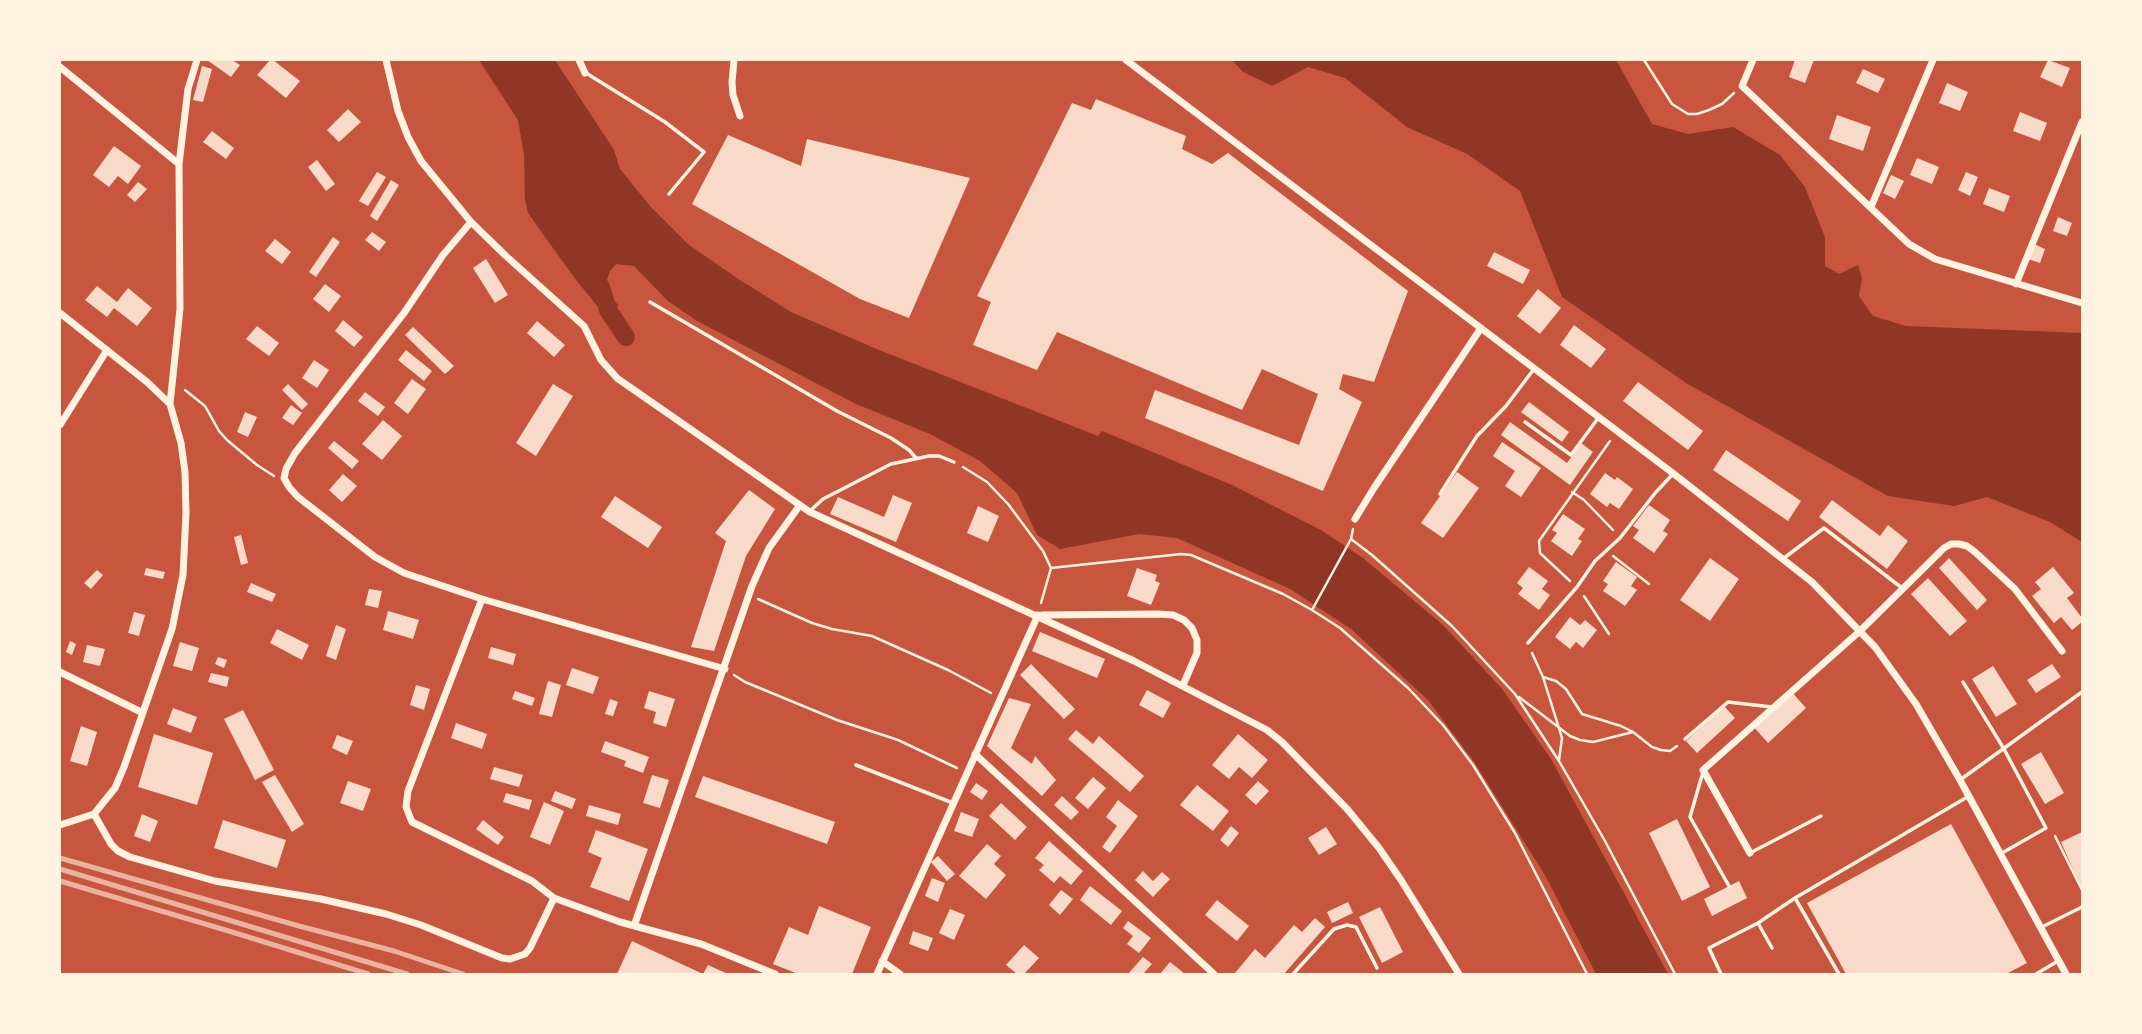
<!DOCTYPE html>
<html>
<head>
<meta charset="utf-8">
<style>
	body { margin:0 }
	#map { position:relative; width:2142px; height:1034px; overflow:hidden; background:#c8553d; font-family:Rubik,sans-serif }
	canvas { display:block }
	.frame { position:absolute; inset:0; border:61px solid #fff3e0; pointer-events:none }
</style>
</head>
<body>
<div id="map">
<canvas width="2142" height="1034"></canvas>
<div class="frame"></div>
</div>
<script>
const c = document.querySelector('canvas').getContext('2d');
c.lineJoin = 'round';
function paint(path, color) { c.fillStyle = color; c.fill(path, 'evenodd'); }
const poly = rows => new Path2D(rows.map(r => 'M' + r).join(''));
function trace(path, color, width, dash) { c.strokeStyle = color; c.lineWidth = width; c.lineCap = dash ? 'butt' : 'round'; c.setLineDash(dash || []); c.stroke(path); }
paint(poly([
	[479,60,555,60,614,150,620,169,650,206,689,245,740,280,791,312,879,350,1098,436,1102,431,1232,485,1321,530,1363,558,1443,625,1503,690,1551,759,1668,974,1596,974,1546,877,1475,763,1428,700,1351,629,1290,589,1177,538,1139,534,1060,549,1037,535,1017,493,980,461,930,434,856,404,697,321,668,301,634,266,616,264,610,271,607,280,609,294,619,306,608,310,606,317,573,276,528,213,525,200,524,155,518,120],
	[1232,60,1616,60,1652,124,1688,134,1733,127,1780,155,1805,187,1825,237,1825,266,1839,274,1858,265,1862,278,1859,296,1873,316,1906,326,2082,333,2082,542,2050,522,1987,497,1954,506,1888,496,1686,383,1562,297,1520,191,1467,154,1407,127,1345,78,1308,67,1272,86,1243,72]
]), '#8f3625');
trace(poly([
	[601,287,608,310,626,337]
]), '#8f3625', 18);
paint(poly([
	[207,60,232,60,240,65,231,77],
	[270,60,273,60,300,81,286,98,257,75],
	[1795,60,1814,60,1805,83,1789,77],
	[2048,60,2070,68,2062,87,2040,77],
	[202,66,212,69,203,102,193,100],
	[1863,69,1885,79,1878,93,1856,83],
	[1947,83,1968,92,1960,111,1939,103],
	[1096,99,1186,136,1182,149,1212,164,1228,153,1408,291,1374,382,1343,374,1339,389,1362,402,1323,491,1145,418,1155,390,1299,445,1318,394,1262,369,1242,410,1057,332,1037,370,973,345,991,302,977,296,1072,103,1091,110],
	[348,109,361,122,339,142,327,130],
	[2020,112,2047,123,2040,141,2013,131],
	[1837,115,1871,127,1863,151,1829,139],
	[212,131,234,148,226,159,203,142],
	[728,135,801,166,807,139,970,178,909,318,860,299,692,204],
	[114,146,141,166,128,184,118,176,109,187,93,175],
	[1917,158,1939,167,1932,184,1910,175],
	[317,160,335,184,326,191,308,167],
	[377,172,386,177,368,206,359,201],
	[1966,172,1978,177,1970,196,1958,190],
	[1891,175,1904,181,1895,199,1883,193],
	[391,180,399,185,377,221,370,216],
	[138,182,147,189,135,202,127,195],
	[1989,188,2010,196,2004,212,1983,204],
	[2058,217,2072,223,2067,236,2053,231],
	[372,232,386,242,379,251,365,240],
	[333,237,340,242,316,277,309,272],
	[275,239,291,252,282,264,265,251],
	[2034,244,2045,249,2040,263,2028,259],
	[1494,252,1530,270,1523,284,1487,266],
	[486,259,508,295,495,303,473,268],
	[325,284,341,296,329,312,313,299],
	[97,286,117,302,128,288,152,308,137,326,114,308,107,317,85,300],
	[1538,289,1561,308,1540,334,1517,316],
	[343,320,363,337,354,347,335,331],
	[537,321,565,345,554,357,527,333],
	[1574,325,1606,349,1591,368,1560,345],
	[257,326,279,343,269,356,246,339],
	[413,327,454,366,445,374,405,335],
	[406,350,432,371,424,381,398,360],
	[314,360,329,370,317,388,302,378],
	[412,379,426,389,408,414,394,403],
	[1638,382,1703,431,1688,450,1623,401],
	[288,384,308,404,302,410,282,390],
	[553,384,573,396,536,456,516,443],
	[365,392,385,407,378,416,358,401],
	[1529,402,1569,432,1562,442,1521,412],
	[291,405,302,413,293,425,282,418],
	[245,412,257,417,248,437,237,432],
	[383,420,402,436,382,460,362,444],
	[1510,422,1567,463,1581,443,1593,452,1570,485,1501,435],
	[334,441,359,461,352,469,328,448],
	[1502,442,1541,468,1521,497,1505,486,1515,471,1493,456],
	[1726,450,1801,501,1788,521,1713,470],
	[1457,472,1479,488,1443,538,1421,523],
	[1605,473,1615,480,1617,477,1633,489,1619,509,1610,503,1607,507,1590,494],
	[343,474,357,486,342,502,329,490],
	[749,490,775,509,746,556,714,651,691,647,726,541,715,533],
	[893,495,912,503,896,542,830,514,838,497,884,517],
	[615,496,662,527,648,548,601,517],
	[1832,500,1880,536,1888,525,1908,541,1887,569,1819,517],
	[1649,505,1670,520,1663,531,1668,534,1654,553,1633,538,1639,530,1633,526],
	[978,506,999,516,988,542,967,533],
	[1563,514,1585,529,1578,539,1582,541,1572,556,1551,541,1557,533,1552,530],
	[241,535,248,563,241,565,234,537],
	[1710,558,1739,579,1710,621,1680,600],
	[1949,558,1987,600,1977,610,1939,568],
	[1616,562,1637,577,1631,586,1637,590,1625,606,1603,591,1608,584,1603,581],
	[1529,567,1548,581,1542,589,1550,595,1539,610,1518,594,1523,588,1517,583],
	[2053,567,2074,593,2067,598,2082,618,2082,622,2072,630,2061,617,2054,623,2032,596,2041,589,2035,582],
	[146,568,165,572,163,579,144,575],
	[1137,568,1157,575,1155,581,1160,583,1151,605,1127,596],
	[97,570,103,575,91,589,84,583],
	[1928,578,1967,621,1950,636,1911,594],
	[251,583,276,594,272,602,247,592],
	[369,589,382,591,378,608,365,605],
	[388,611,419,620,413,639,383,630],
	[134,612,145,615,139,636,128,633],
	[1570,617,1580,625,1585,620,1597,630,1583,648,1576,642,1570,649,1555,637],
	[336,625,346,629,336,660,326,656],
	[277,629,309,645,302,660,270,643],
	[1040,632,1105,659,1097,678,1032,651],
	[70,641,76,644,72,655,66,652],
	[180,642,199,648,192,671,173,666],
	[87,645,105,649,100,666,83,662],
	[491,647,516,654,513,665,488,658],
	[218,657,227,660,224,668,215,664],
	[1031,664,1075,709,1064,719,1020,675],
	[2052,664,2061,677,2036,693,2027,680],
	[1993,666,2017,704,1996,717,1972,679],
	[572,668,599,677,593,694,566,685],
	[211,673,229,677,227,687,208,682],
	[548,681,561,685,552,717,539,714],
	[416,685,430,689,424,710,410,705],
	[1147,690,1171,703,1163,718,1139,705],
	[1790,690,1806,708,1768,743,1752,725],
	[515,691,535,698,532,706,512,699],
	[649,691,675,699,666,727,653,723,656,712,644,708],
	[1009,698,1031,704,1011,748,1032,764,1035,756,1056,780,1042,796,987,746],
	[610,699,618,702,613,716,605,714],
	[1724,706,1735,718,1697,753,1686,741],
	[173,708,197,717,191,733,167,724],
	[243,710,274,770,255,780,224,719],
	[456,723,487,734,482,749,451,738],
	[81,726,97,732,87,766,70,761],
	[1076,730,1093,744,1099,736,1144,776,1130,792,1068,739],
	[154,734,213,753,197,805,138,787],
	[1238,734,1268,760,1252,778,1239,767,1229,779,1212,765],
	[337,735,353,741,347,755,332,748],
	[605,741,649,757,643,773,624,766,626,761,601,752],
	[2041,752,2064,793,2045,804,2021,764],
	[494,767,523,775,519,787,490,779],
	[275,775,304,824,292,832,262,782],
	[652,775,669,780,660,808,643,803],
	[703,776,835,822,827,844,695,797],
	[1093,777,1106,788,1088,809,1075,798],
	[348,781,371,789,363,811,340,803],
	[1258,781,1269,791,1256,805,1245,795],
	[976,783,988,791,982,800,970,792],
	[1197,785,1229,811,1213,831,1180,805],
	[555,791,576,799,572,809,551,801],
	[506,793,532,800,529,810,503,802],
	[1062,796,1079,812,1071,820,1054,805],
	[1118,800,1138,816,1110,853,1102,847,1117,826,1106,817],
	[544,802,564,811,550,845,530,837],
	[1001,803,1027,827,1015,840,989,816],
	[589,805,621,814,618,825,586,816],
	[961,812,979,819,972,837,954,831],
	[142,814,158,821,150,842,134,836],
	[1677,819,1710,887,1682,901,1649,833],
	[223,820,286,840,277,868,214,848],
	[483,820,504,837,498,845,476,829],
	[1951,824,2027,963,2006,974,1846,974,1807,903],
	[1231,826,1239,833,1228,847,1220,840],
	[1326,827,1337,844,1319,855,1308,838],
	[596,830,648,849,629,901,590,887,602,858,588,852],
	[2082,832,2082,890,2061,842],
	[1049,841,1083,871,1071,885,1060,876,1054,883,1039,870,1044,865,1035,858],
	[987,844,1001,856,994,864,1006,875,986,899,959,876],
	[938,856,955,874,947,881,931,862],
	[1143,871,1153,881,1162,872,1170,879,1153,897,1135,880],
	[932,878,945,883,938,902,925,896],
	[1739,881,1747,898,1712,916,1704,899],
	[1090,886,1122,911,1111,925,1080,900],
	[1061,890,1073,899,1060,915,1049,905],
	[1217,900,1249,926,1237,941,1205,915],
	[1348,902,1353,913,1332,923,1327,912],
	[819,906,871,927,852,974,798,974,773,964,789,927,808,935],
	[1380,907,1403,952,1382,963,1359,917],
	[950,909,965,915,954,940,939,933],
	[1315,918,1325,927,1284,974,1237,974,1235,973,1255,949,1265,958,1294,925,1302,932],
	[1128,921,1151,938,1139,953,1127,944,1133,936,1123,928],
	[913,931,933,938,928,951,909,944],
	[632,941,703,974,708,965,728,974,617,974],
	[1024,945,1039,958,1024,974,1017,974,1006,965],
	[1143,957,1152,964,1143,974,1128,974],
	[1170,962,1185,974,1160,974]
]), '#f7dbc8');
trace(poly([
	[1644,60,1672,104,1688,114,1697,114,1709,110,1722,104,1734,93],
	[185,390,205,406,219,431,227,440,257,465,274,476],
	[963,467,987,482,1008,504,1043,551,1051,568,1041,603],
	[1572,492,1584,500,1613,530],
	[1351,539,1372,555,1452,626,1515,694,1559,761,1605,841,1675,974],
	[1613,556,1649,584],
	[1051,568,1181,554,1191,555,1283,594,1312,610,1340,628,1408,688,1443,725,1473,765,1515,833,1587,974],
	[1570,581,1540,553,1539,541,1610,441],
	[1584,596,1609,634],
	[758,599,812,623,832,629,872,636,948,670,991,693],
	[1312,610,1351,539,1353,529],
	[1532,653,1543,677,1562,738,1559,760],
	[734,675,745,682,837,720,898,740,957,768],
	[1543,677,1556,681,1566,689,1582,714,1621,726,1633,732,1652,747,1661,750,1670,751,1677,746],
	[1519,697,1570,736,1580,740,1593,742,1633,732],
	[2055,836,2082,890]
]), '#fff3e0', 2.5);
trace(poly([
	[586,73,665,122,704,152,669,194],
	[650,302,837,411,891,438,909,450,916,458],
	[1525,422,1571,455,1599,417],
	[1440,494,1477,436,1506,406,1534,369],
	[811,510,823,499,891,464,929,456,939,456,954,462],
	[1784,558,1824,528,1902,588],
	[1528,643,1577,587,1595,561,1620,538,1656,492,1672,475],
	[1963,682,2004,749,2046,828,2002,853],
	[1685,739,1728,702,1772,707],
	[856,765,953,803],
	[1703,772,1690,817,1729,886],
	[1960,780,2082,692],
	[1750,853,1821,816],
	[1758,923,1772,948],
	[2042,927,2082,907],
	[1293,974,1334,929,1347,925,1356,927,1377,968],
	[1721,974,1709,948,1758,923,1795,898],
	[1839,974,1795,898,1969,796],
	[2036,974,2058,961]
]), '#fff3e0', 3.5);
trace(poly([
	[386,60,398,111,408,137,421,161,471,222,506,256,584,326,601,360,617,378,810,512,1134,661,1267,730,1282,742,1348,810,1379,848,1401,880,1459,974],
	[579,60,585,73],
	[734,60,732,82,733,95,740,116],
	[1126,60,1674,474,1812,582,1875,647,1916,704,1960,780,2066,974],
	[1753,60,1742,86,1909,244,1935,259,2082,303],
	[60,67,179,164],
	[1871,207,1933,60],
	[471,222,443,255,404,313,295,453,286,469,284,478,289,487,298,497,375,557,404,573,482,599,725,669],
	[2016,284,2082,122],
	[60,313,147,382,170,404,181,443,185,472,186,513,183,575,172,629,124,767,115,788,94,814,60,825],
	[170,404,180,309,179,164,188,89,197,60],
	[60,425,107,350],
	[1355,519,1374,488,1481,328],
	[482,599,408,791,406,807,412,822,532,881,554,898,620,922,701,944,775,974],
	[1042,615,1158,614,1173,615,1184,620,1192,628,1197,640,1197,653,1183,685],
	[60,672,143,713],
	[975,754,1214,974],
	[94,814,111,844,118,851,130,857,215,881,321,899,386,914,421,925,502,958,510,959,525,954,530,948,554,898],
	[1750,853,1703,770,1860,631,1944,548,1951,544,1959,544,1967,546,1975,552,2015,589,2062,651],
	[634,926,752,586,769,548,800,505],
	[882,961,900,974],
	[877,974,1038,615]
]), '#fff3e0', 7);
trace(poly([
	[60,858,299,926,394,951,463,974],
	[60,869,407,974],
	[60,881,232,932,368,974]
]), '#e9b49f', 5);
</script>
</body>
</html>
